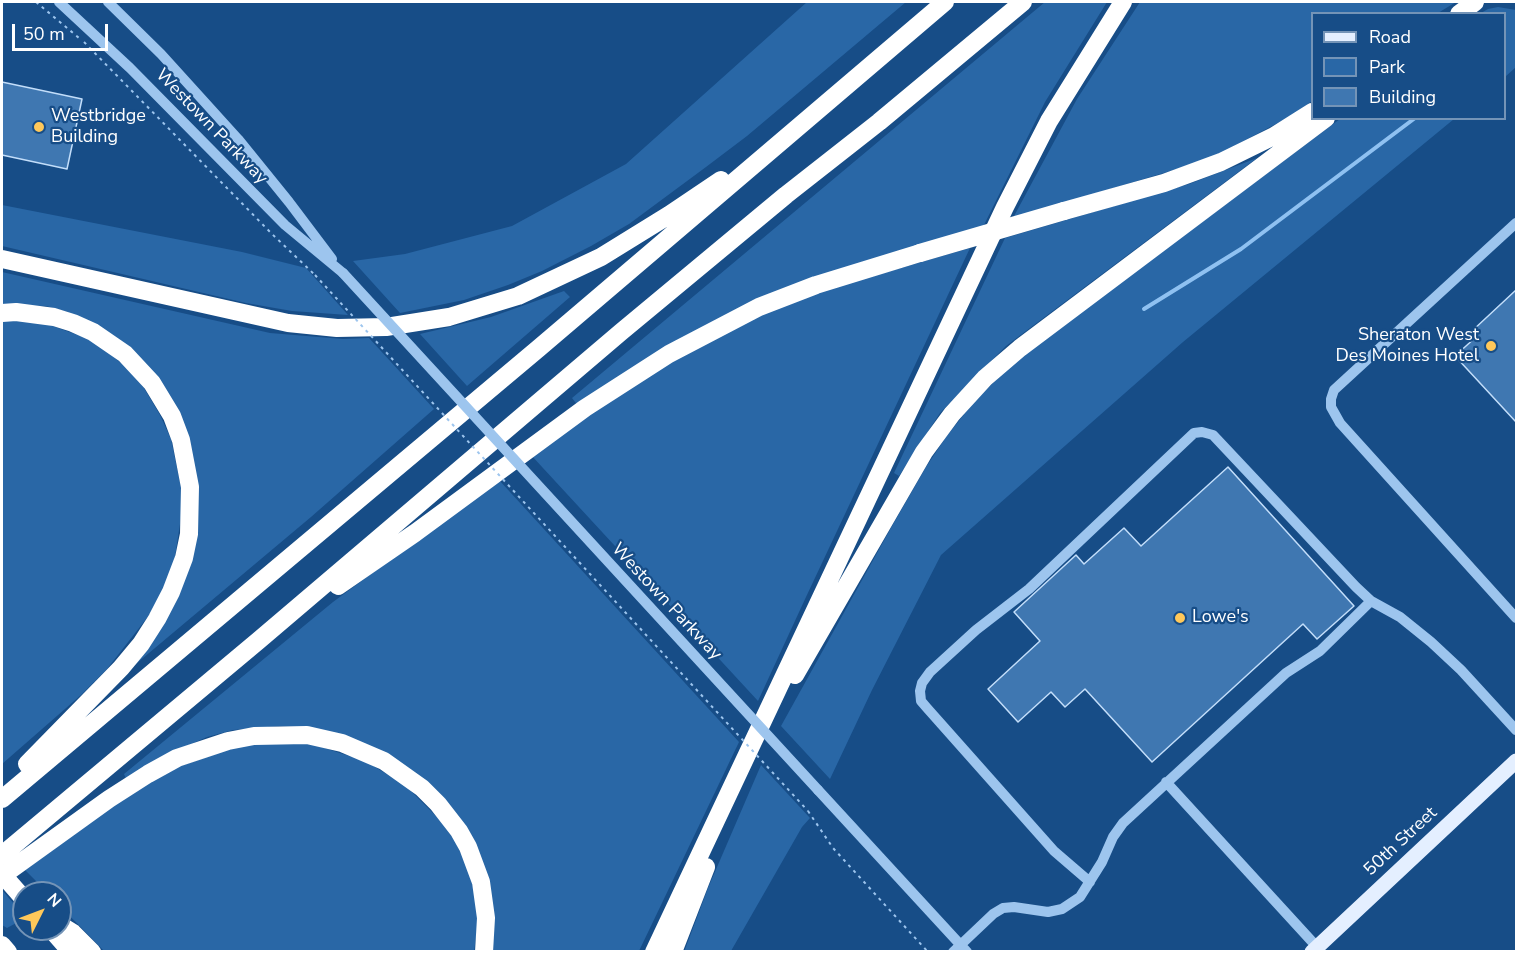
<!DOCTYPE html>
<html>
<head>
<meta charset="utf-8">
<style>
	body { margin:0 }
	#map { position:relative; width:1518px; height:953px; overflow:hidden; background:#174d87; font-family:"Nunito Sans",sans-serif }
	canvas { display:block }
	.frame { position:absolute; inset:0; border:3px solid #fff; pointer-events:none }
	.legend { position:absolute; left:1311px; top:12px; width:195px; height:108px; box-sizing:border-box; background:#174d87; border:2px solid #7494b7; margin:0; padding:8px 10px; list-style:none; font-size:18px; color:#fff }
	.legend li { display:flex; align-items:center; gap:12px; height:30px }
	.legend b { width:30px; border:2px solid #7494b7 }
	.north { position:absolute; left:12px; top:881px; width:60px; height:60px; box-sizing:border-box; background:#174d87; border:2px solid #7494b7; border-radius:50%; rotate:48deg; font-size:16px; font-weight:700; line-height:24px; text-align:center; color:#fff }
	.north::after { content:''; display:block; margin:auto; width:21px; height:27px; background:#ffc85a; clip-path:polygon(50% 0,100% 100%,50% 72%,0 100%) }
	.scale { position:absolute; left:12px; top:24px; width:96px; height:27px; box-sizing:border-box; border:3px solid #fff; border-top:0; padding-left:8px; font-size:18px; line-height:21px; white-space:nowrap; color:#fff; -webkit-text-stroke:4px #174d87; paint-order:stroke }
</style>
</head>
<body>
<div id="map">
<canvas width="1518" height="953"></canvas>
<div class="frame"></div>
<ul class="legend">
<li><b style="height:8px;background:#e4efff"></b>Road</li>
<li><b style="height:16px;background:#2967a6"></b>Park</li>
<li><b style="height:16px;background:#3f77b1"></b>Building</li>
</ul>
<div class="north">N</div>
<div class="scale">50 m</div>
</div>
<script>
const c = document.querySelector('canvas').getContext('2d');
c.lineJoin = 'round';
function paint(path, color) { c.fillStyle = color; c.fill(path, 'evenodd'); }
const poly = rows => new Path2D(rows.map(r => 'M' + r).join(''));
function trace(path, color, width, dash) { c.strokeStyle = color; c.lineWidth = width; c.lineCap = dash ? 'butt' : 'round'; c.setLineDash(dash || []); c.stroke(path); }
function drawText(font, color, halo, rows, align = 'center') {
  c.font = font + ' "Nunito Sans",sans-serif'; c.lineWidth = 4.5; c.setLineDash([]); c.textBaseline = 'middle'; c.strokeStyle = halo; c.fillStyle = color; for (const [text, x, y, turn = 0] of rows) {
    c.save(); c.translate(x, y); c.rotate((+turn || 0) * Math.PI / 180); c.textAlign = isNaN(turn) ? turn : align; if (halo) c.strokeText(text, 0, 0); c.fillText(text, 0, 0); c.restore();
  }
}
paint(poly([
	[807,2,906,2,747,136,706,167,629,224,591,246,542,271,508,285,464,300,400,313,353,261,405,254,512,226,626,164],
	[1045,2,1107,2,1045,102,983,227,844,271,579,407,572,398],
	[1140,2,1456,2,1438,13,1312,14,1312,101,1291,116,1219,154,1177,169,1013,218,1077,99],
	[1498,7,1516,10,1516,67,1505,77,1504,14,1481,13,1488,9],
	[1340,119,1454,119,1183,342,941,555,872,690,830,779,781,726,892,526,926,467,946,437,973,403,1003,373,1031,349],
	[1257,158,1006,346,940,413,899,476,894,473,1005,238,1189,184],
	[2,205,242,252,306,268,348,315,292,311,246,303,2,246],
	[970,248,806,597,758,701,531,455,649,371,790,300],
	[2,272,270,333,343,339,369,338,434,409,311,517,124,674,192,552,175,408,68,312,46,306,2,305],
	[564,291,570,297,467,386,420,334,491,317],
	[22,320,47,324,89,339,108,352,128,369,144,388,160,415,171,439,181,487,182,511,174,563,161,593,150,614,107,669,81,695,2,764,2,321],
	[499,480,739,742,639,951,491,951,493,934,445,801,303,727,279,726,233,730,207,737,180,749,127,781,124,774,333,602],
	[292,742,315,745,365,761,405,785,439,819,455,841,466,863,473,887,477,907,477,929,474,952,104,951,60,906,60,893,48,893,25,870,130,793,175,768,244,744],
	[761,765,810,818,802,827,731,951,684,952,708,888],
	[2,890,20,911,20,921,7,928,2,925]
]), '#2967a6');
trace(poly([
	[1144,309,1241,249,1415,118]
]), '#8fc1f1', 4);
const building = poly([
	[2,82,82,99,67,169,2,155,2,82],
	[1516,290,1516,422,1455,356,1477,336,1472,331,1516,290],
	[1228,467,1354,606,1317,639,1303,624,1152,762,1085,689,1065,707,1051,692,1018,722,988,689,1040,641,1014,612,1076,555,1084,564,1124,528,1141,546,1228,467]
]);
paint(building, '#3f77b1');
trace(building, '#c3defa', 1.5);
trace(poly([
	[36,2,79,38],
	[84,42,272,234,315,275],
	[808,811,833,848,928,952]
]), '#9dc5ee', 2, [3, 4.5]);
trace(poly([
	[59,2,130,68,285,225,343,273],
	[108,2,161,54,238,139,289,202,332,259],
	[1516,223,1334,390,1331,399,1331,407,1340,423,1516,618],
	[1166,782,1317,947],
	[818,790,967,952],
	[1090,882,1054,851,927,708,921,701,920,691,922,683,930,672,976,630,1029,589,1194,433,1202,432,1213,435,1356,587,1371,601,1400,617,1431,642,1461,670,1516,730],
	[953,952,993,914,1003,908,1014,907,1048,912,1062,909,1080,897,1102,862,1113,837,1123,823,1286,673,1320,651,1371,601]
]), '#9dc5ee', 10);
trace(poly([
	[1312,952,1516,761]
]), '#e4efff', 15);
trace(poly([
	[1459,14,1475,2],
	[1064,211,1164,183,1221,162,1274,136,1312,112],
	[2,259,288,323,337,328,386,327,449,317,518,296,601,257,669,215,721,180],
	[2,313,16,312,54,317,73,323,93,332,125,354,152,383,172,416,181,440,190,487,189,534,184,558,171,592,157,619,141,644,121,668,27,764],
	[338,586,415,533,585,408,669,354,759,307,816,285,920,253],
	[795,675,924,452,952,414,985,378,1020,348,1326,118],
	[2,799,539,348,945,2],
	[2,855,258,641,621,332,786,195,879,122,1023,2],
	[2,876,109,799,148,774,177,758,228,741,254,736,307,735,342,743,384,761,422,788,438,804,459,831,468,847,481,882,486,918,484,952],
	[60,925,73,933,92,952],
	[51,929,71,952],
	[2,945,8,952],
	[654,952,1005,207,1049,121,1123,2],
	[673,952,706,867]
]), '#fff', 18);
trace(poly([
	[315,275,808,811]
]), '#9dc5ee', 2, [3, 4.5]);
trace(poly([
	[343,273,818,790]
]), '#9dc5ee', 10);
trace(poly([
	[920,253,1064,211],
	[2,874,24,899]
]), '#fff', 18);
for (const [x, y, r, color] of [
	[39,127,6,"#ffc85a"],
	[1491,346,6,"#ffc85a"],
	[1180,618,6,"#ffc85a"]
]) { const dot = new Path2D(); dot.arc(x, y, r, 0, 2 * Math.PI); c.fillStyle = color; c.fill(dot); trace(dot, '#174d87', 2); }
drawText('18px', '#fff', '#174d87', [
	["Westbridge",51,117],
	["Building",51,138],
	["Sheraton West",1479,336,"right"],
	["Des Moines Hotel",1479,357,"right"],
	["Lowe's",1192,618]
], 'left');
drawText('18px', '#fff', '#174d87', [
	["Westown Parkway",211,127,46],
	["Westown Parkway",666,602,47],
	["50th Street",1401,842,-43]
]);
</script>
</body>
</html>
